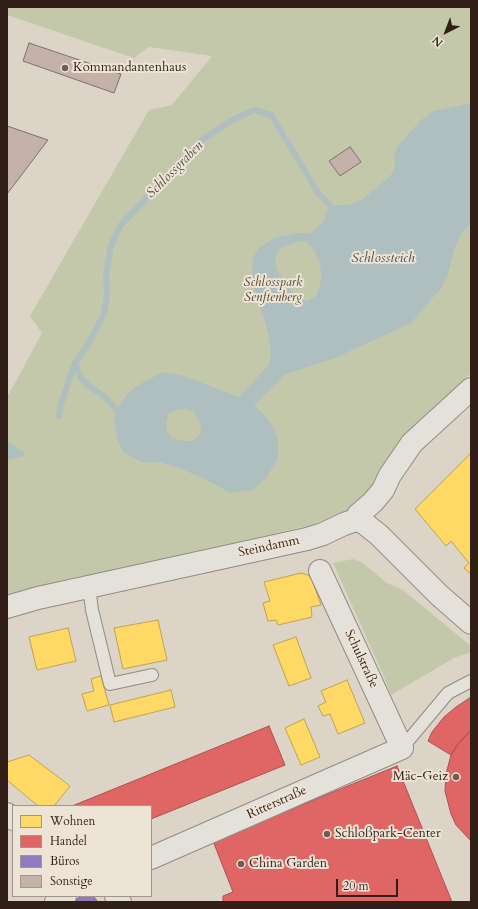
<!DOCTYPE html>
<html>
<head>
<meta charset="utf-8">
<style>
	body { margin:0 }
	#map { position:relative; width:478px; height:909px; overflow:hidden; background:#dcd4c6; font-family:Cardo,serif }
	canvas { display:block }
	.frame { position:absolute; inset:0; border:8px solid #311f18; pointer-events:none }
	.legend { position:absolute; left:12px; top:805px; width:140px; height:92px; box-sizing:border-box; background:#ede4d5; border:1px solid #a29589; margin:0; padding:5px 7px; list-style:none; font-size:12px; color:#311f18 }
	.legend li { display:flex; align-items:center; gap:8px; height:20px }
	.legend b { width:20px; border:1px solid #a29589 }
	.north { position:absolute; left:426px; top:12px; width:40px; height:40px; -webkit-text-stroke:3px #ede4d5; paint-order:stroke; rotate:222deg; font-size:11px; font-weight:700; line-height:16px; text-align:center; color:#311f18 }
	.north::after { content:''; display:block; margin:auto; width:14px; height:18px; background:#311f18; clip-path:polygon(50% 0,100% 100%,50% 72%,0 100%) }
	.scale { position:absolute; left:336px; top:879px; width:62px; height:18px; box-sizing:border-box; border:2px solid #311f18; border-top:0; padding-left:5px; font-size:12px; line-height:14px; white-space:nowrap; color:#311f18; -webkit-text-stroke:3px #ede4d5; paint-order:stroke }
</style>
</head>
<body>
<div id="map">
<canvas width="478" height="909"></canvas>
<div class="frame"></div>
<ul class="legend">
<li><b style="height:11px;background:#ffd966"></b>Wohnen</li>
<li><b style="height:11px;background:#e06666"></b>Handel</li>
<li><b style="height:11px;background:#8e7cc3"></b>Büros</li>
<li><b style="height:11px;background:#c4b1a9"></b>Sonstige</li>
</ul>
<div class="north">N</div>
<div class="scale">20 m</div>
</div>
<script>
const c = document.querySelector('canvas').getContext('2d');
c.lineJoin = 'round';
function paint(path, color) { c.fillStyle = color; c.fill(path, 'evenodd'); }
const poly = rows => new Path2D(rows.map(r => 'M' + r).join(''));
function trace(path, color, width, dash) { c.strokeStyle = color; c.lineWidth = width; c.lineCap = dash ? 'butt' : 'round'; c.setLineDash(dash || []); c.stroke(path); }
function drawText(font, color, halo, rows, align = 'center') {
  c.font = font + ' Cardo,serif'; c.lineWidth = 4; c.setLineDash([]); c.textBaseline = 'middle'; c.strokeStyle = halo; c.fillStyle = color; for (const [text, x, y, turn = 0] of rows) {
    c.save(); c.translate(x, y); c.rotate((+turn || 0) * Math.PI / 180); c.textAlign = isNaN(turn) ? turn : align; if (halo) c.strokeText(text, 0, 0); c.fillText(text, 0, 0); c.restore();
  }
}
paint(poly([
	[7,7,471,7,471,373,394,449,380,480,360,505,336,517,308,526,73,580,20,594,7,594,7,393,9,394,42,333,30,316,149,110,172,105,212,56,149,47,134,58,7,15],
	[353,559,361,562,387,583,403,590,471,646,471,652,454,658,391,695,382,672,333,563]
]), '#c4c8aa');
paint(poly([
	[471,103,471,222,459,238,455,247,447,277,441,288,411,323,335,358,286,374,254,405,270,421,278,438,278,460,265,479,252,490,230,493,207,480,179,468,159,462,143,463,123,452,117,438,114,420,116,409,131,390,147,380,164,372,184,376,239,397,268,366,271,355,268,333,257,295,253,285,252,265,254,256,259,248,274,238,297,233,308,233,315,230,325,219,326,213,330,205,349,205,363,199,389,177,394,171,395,162,394,155,398,146,421,120,434,111],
	[299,241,305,241,309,243,312,247,320,264,322,277,317,295,308,301,299,299,294,294,283,281,279,273,275,262,276,254,281,248],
	[179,409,186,409,194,412,201,426,201,434,193,441,184,441,172,438,167,432,166,423,169,413],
	[7,441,25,453,24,456,7,460]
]), '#afbfc0');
const homes = poly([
	[471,453,471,574,464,568,469,563,451,541,446,546,415,509,471,453],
	[301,573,308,575,312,580,321,605,311,607,312,617,278,625,276,620,268,621,263,603,270,601,264,582,301,573],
	[158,620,167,660,123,669,114,628,158,620],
	[68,628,76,661,37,670,29,637,68,628],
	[296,637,311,678,289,686,273,645,296,637],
	[101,676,109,705,87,711,82,694,94,691,91,679,101,676],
	[347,680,365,723,338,734,330,714,323,716,318,706,326,702,321,691,347,680],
	[171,690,175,707,114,722,110,705,171,690],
	[304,719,320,757,301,765,285,728,304,719],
	[29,755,70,786,54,806,38,806,7,780,7,762,29,755]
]);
paint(homes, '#ffd966');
trace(homes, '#c1a14f', 1);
const shops = poly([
	[471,697,471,730,458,744,451,755,428,741,432,732,444,717,456,707,471,697],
	[269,726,285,765,151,819,151,806,72,806,269,726],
	[471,730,471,841,456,825,451,814,445,791,446,774,451,755,458,744,471,730],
	[397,766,452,902,223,902,223,896,233,892,213,841,397,766]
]);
paint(shops, '#e06666');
trace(shops, '#ac514f', 1);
const offices = poly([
	[82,896,93,896,98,902,72,902,82,896]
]);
paint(offices, '#8e7cc3');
trace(offices, '#726090', 1);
trace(poly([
	[75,363,80,377,88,385,105,397,116,409],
	[59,416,60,407,75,363,87,346,104,314,107,296,106,276,111,245,120,226,202,140,232,120,254,110,271,115,318,193,330,205]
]), '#afbfc0', 6);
const building = poly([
	[29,43,121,74,114,93,23,61,29,43],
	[7,126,48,140,7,194,7,126],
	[350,147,361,162,340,176,329,161,350,147]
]);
paint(building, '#c4b1a9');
trace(building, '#7a736b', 1);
const service = poly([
	[89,587,92,610,110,684,152,675],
	[402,748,448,693,471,681]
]);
const minor = poly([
	[7,814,13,819],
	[151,858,402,748,320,571],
	[116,896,120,902],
	[56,902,65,896]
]);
const tertiary = poly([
	[356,520,358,515,373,502,383,490,390,475,412,443,471,389],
	[356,520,364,523,379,535,439,595,471,623],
	[7,607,38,598,307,539,323,534,344,524,356,520]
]);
trace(service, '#928b82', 14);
trace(minor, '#928b82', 24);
trace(tertiary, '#928b82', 24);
trace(service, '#e4e0da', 12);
trace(minor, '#e4e0da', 22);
trace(tertiary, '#e4e0da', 22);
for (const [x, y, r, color] of [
	[65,68,4,"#6d5e55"],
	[456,777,4,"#6d5e55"],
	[327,834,4,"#6d5e55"],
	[241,864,4,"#6d5e55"]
]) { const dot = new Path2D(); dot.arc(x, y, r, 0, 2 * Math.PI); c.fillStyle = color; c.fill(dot); trace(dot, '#ede4d5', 1.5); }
drawText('13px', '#311f18', '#ede4d5', [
	["Kommandantenhaus",73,68],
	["Mäc-Geiz",448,777,"right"],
	["Schloßpark-Center",335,834],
	["China Garden",249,864]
], 'left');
drawText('italic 13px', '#514737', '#ede4d5', [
	["Schlosspark",273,283],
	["Senftenberg",273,298]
]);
drawText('13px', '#311f18', '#ede4d5', [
	["Steindamm",269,547,-12],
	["Schulstraße",361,659,65],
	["Ritterstraße",277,803,-24]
]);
drawText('italic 14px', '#514c4a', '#ede4d5', [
	["Schlossgraben",175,170,-45],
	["Schlossteich",383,259]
]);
</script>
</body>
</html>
